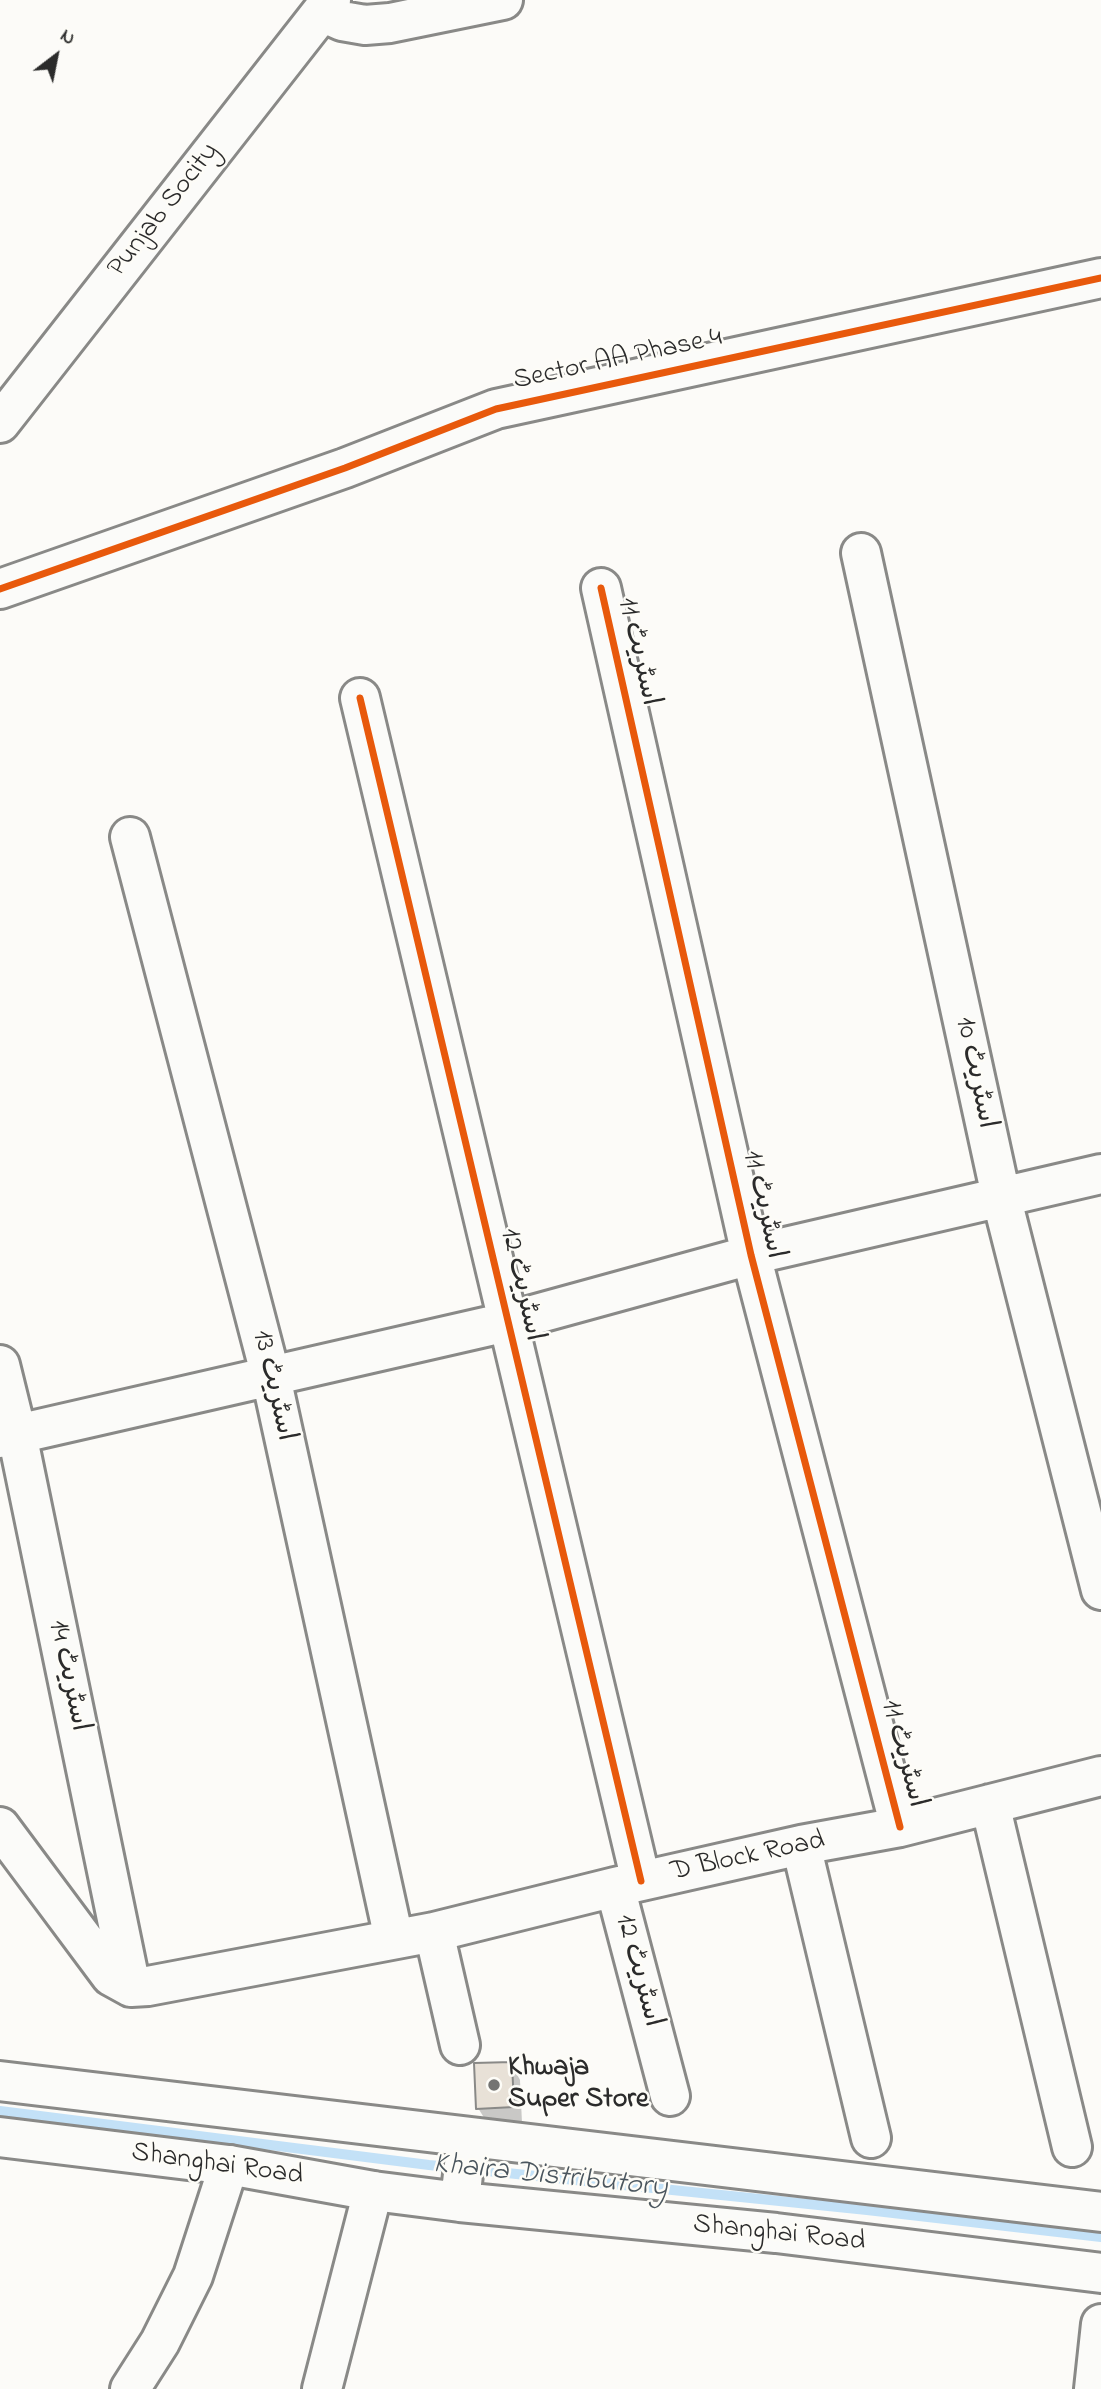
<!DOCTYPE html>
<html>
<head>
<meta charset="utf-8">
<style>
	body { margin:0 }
	#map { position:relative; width:1101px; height:2389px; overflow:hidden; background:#fcfbf8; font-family:"Indie Flower",sans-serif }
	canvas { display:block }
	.north { position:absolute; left:21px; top:21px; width:70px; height:70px; -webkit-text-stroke:5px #fdfcf7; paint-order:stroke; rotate:32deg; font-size:19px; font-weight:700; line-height:28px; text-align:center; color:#2b2b2b }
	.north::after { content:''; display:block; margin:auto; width:24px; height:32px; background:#2b2b2b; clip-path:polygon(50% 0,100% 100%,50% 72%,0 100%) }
</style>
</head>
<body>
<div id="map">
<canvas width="1101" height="2389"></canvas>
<div class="north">N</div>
</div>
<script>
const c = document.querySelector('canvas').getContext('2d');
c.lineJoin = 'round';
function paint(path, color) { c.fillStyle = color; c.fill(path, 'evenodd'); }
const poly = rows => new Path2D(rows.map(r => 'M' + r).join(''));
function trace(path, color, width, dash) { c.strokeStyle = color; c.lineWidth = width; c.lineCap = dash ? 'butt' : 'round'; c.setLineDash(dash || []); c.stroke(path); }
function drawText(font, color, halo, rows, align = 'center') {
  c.font = font + ' "Indie Flower","Playpen Sans Arabic",sans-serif'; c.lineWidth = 5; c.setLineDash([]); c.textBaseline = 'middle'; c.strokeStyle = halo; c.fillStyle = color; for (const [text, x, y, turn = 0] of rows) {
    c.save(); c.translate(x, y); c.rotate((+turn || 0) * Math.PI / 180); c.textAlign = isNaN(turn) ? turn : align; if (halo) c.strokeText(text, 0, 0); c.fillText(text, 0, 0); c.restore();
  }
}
paint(poly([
	[511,2063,520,2080,522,2123,488,2124,478,2108]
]), '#0003');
trace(poly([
	[0,2111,429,2165,867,2210,1101,2237]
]), '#c3e1f7', 10);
const building = poly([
	[512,2062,514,2107,476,2109,474,2063,512,2062]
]);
paint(building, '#e8e1d7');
trace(building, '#898987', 2);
const minor = poly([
	[322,12,342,21,365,25,390,23,503,0],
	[0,423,331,0],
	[861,553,1001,1196,1101,1590],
	[601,588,751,1255,900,1827],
	[0,589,345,468,496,409,1101,278],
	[360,698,641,1881],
	[130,837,271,1377,394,1939],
	[0,1365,17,1434,131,1987],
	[0,1438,507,1322,751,1255,1101,1174],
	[990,1804,1072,2147],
	[0,1827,111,1976,131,1987,148,1986,434,1932,615,1887,801,1845,900,1827,1101,1776],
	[801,1845,871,2138],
	[615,1887,670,2096],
	[434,1932,460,2045],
	[130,2389,160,2342,193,2276,229,2165],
	[322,2389,373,2191],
	[1094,2389,1101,2324]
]);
const major = poly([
	[0,2081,1101,2212],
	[0,2137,229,2165,373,2191,460,2202,776,2233,1101,2273],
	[460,2202,467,2137]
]);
trace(minor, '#898987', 44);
trace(major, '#898987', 44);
trace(minor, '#fbfbf9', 38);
trace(major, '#fbfbf9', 38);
trace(poly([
	[601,588,751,1255,900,1827],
	[0,589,345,468,496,409,1101,278],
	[360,698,641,1881]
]), '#e8590c', 7);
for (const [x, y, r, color] of [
	[494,2085,7,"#747473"]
]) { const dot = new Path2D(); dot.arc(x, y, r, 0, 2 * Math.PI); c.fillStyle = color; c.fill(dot); trace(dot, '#fdfcf7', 2.5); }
drawText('28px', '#2b2b2b', '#fdfcf7', [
	["Punjab Socity",165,211,-52],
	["Sector AA Phase 4",618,361,-12],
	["اسٹریٹ 11",637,652,77],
	["اسٹریٹ 10",974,1073,78],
	["اسٹریٹ 11",762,1205,77],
	["اسٹریٹ 12",520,1285,77],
	["اسٹریٹ 13",272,1386,77],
	["اسٹریٹ 14",67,1676,78],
	["اسٹریٹ 11",902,1754,75],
	["D Block Road",748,1858,-12],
	["اسٹریٹ 12",637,1971,75],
	["Shanghai Road",217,2166,8],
	["Shanghai Road",779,2235,6]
]);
drawText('bold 28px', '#2b2b2b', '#fdfcf7', [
	["Khwaja",508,2069],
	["Super Store",508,2101]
], 'left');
drawText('italic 30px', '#4b565e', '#fdfcf7', [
	["Khaira Distributory",550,2178,6]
]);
</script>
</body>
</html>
